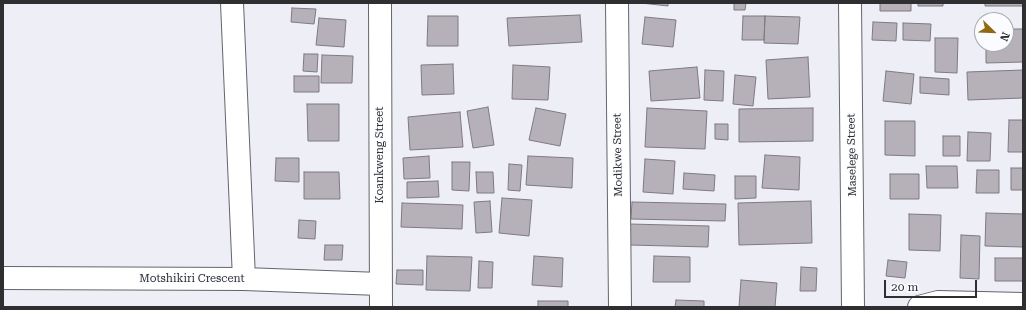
<!DOCTYPE html>
<html>
<head>
<meta charset="utf-8">
<style>
	body { margin:0 }
	#map { position:relative; width:1026px; height:310px; overflow:hidden; background:#edeef6; font-family:"Roboto Serif",serif }
	canvas { display:block }
	.frame { position:absolute; inset:0; border:4px solid #2f2f32; pointer-events:none }
	.north { position:absolute; left:974px; top:12px; width:40px; height:40px; box-sizing:border-box; background:#fbfcff; border:1px solid #a9aaad; border-radius:50%; rotate:113deg; font-size:11px; font-weight:700; line-height:16px; text-align:center; color:#2f2f32 }
	.north::after { content:''; display:block; margin:auto; width:14px; height:18px; background:#926811; clip-path:polygon(50% 0,100% 100%,50% 72%,0 100%) }
	.scale { position:absolute; left:884px; top:280px; width:93px; height:18px; box-sizing:border-box; border:2px solid #2f2f32; border-top:0; padding-left:5px; font-size:12px; line-height:14px; white-space:nowrap; color:#2f2f32; -webkit-text-stroke:3px #fbfcff; paint-order:stroke }
</style>
</head>
<body>
<div id="map">
<canvas width="1026" height="310"></canvas>
<div class="frame"></div>
<div class="north">N</div>
<div class="scale">20 m</div>
</div>
<script>
const c = document.querySelector('canvas').getContext('2d');
c.lineJoin = 'round';
function paint(path, color) { c.fillStyle = color; c.fill(path, 'evenodd'); }
const poly = rows => new Path2D(rows.map(r => 'M' + r).join(''));
function trace(path, color, width, dash) { c.strokeStyle = color; c.lineWidth = width; c.lineCap = dash ? 'butt' : 'round'; c.setLineDash(dash || []); c.stroke(path); }
function drawText(font, color, halo, rows, align = 'center') {
  c.font = font + ' "Roboto Serif",serif'; c.lineWidth = 3; c.setLineDash([]); c.textBaseline = 'middle'; c.strokeStyle = halo; c.fillStyle = color; for (const [text, x, y, turn = 0] of rows) {
    c.save(); c.translate(x, y); c.rotate((+turn || 0) * Math.PI / 180); c.textAlign = isNaN(turn) ? turn : align; if (halo) c.strokeText(text, 0, 0); c.fillText(text, 0, 0); c.restore();
  }
}
const building = poly([
	[641,3,668,3,668,6,641,3],
	[734,3,746,3,745,10,734,10,734,3],
	[880,3,911,3,911,11,880,11,880,3],
	[918,3,943,3,943,6,918,6,918,3],
	[985,3,1023,3,1023,6,985,6,985,3],
	[292,8,316,9,314,24,291,22,292,8],
	[580,15,582,42,509,46,507,18,580,15],
	[428,16,458,16,458,46,427,46,428,16],
	[743,16,765,16,764,40,742,40,743,16],
	[765,16,800,17,798,44,764,43,765,16],
	[645,17,676,20,673,47,642,44,645,17],
	[319,18,346,20,344,47,316,45,319,18],
	[873,22,897,23,896,41,872,40,873,22],
	[903,23,931,24,930,41,903,40,903,23],
	[1006,29,1023,29,1023,62,986,63,986,44,1006,44,1006,29],
	[935,38,958,38,957,73,935,72,935,38],
	[304,54,318,54,317,72,303,71,304,54],
	[322,55,353,56,352,83,321,83,322,55],
	[808,57,810,97,768,99,766,60,808,57],
	[453,64,454,94,422,95,421,65,453,64],
	[513,65,550,67,548,100,512,99,513,65],
	[697,67,700,98,651,101,649,71,697,67],
	[705,70,724,71,723,101,704,100,705,70],
	[1023,70,1023,98,968,100,967,72,1023,70],
	[886,71,914,74,911,104,883,101,886,71],
	[735,75,756,77,753,106,733,104,735,75],
	[294,76,319,76,319,92,294,92,294,76],
	[920,77,949,79,949,95,920,93,920,77],
	[307,104,339,104,339,141,308,141,307,104],
	[488,107,494,145,473,148,467,111,488,107],
	[536,108,566,114,560,146,529,140,536,108],
	[647,108,707,111,705,149,645,147,647,108],
	[813,108,813,141,739,142,739,109,813,108],
	[460,112,463,147,410,150,408,117,460,112],
	[1009,120,1023,120,1023,152,1008,152,1009,120],
	[885,121,915,121,915,156,885,155,885,121],
	[715,124,728,124,728,140,715,139,715,124],
	[968,132,991,133,990,161,967,161,968,132],
	[943,136,960,136,960,156,943,156,943,136],
	[765,155,800,157,799,190,762,188,765,155],
	[429,156,430,178,404,179,403,158,429,156],
	[528,156,573,158,572,188,526,185,528,156],
	[276,158,299,158,299,182,275,181,276,158],
	[645,159,675,161,673,194,643,192,645,159],
	[452,162,470,162,469,191,452,190,452,162],
	[509,164,522,165,520,191,508,190,509,164],
	[926,166,957,166,958,188,927,188,926,166],
	[1011,168,1023,168,1023,190,1011,190,1011,168],
	[977,170,999,170,999,193,976,193,977,170],
	[304,172,339,172,340,199,304,199,304,172],
	[476,172,493,172,494,193,477,193,476,172],
	[684,173,715,175,714,191,683,189,684,173],
	[890,174,919,174,919,199,890,199,890,174],
	[735,176,756,176,756,198,735,199,735,176],
	[438,181,439,197,407,198,407,182,438,181],
	[502,198,532,200,529,236,499,233,502,198],
	[490,201,492,232,476,233,474,202,490,201],
	[811,201,812,243,739,245,738,203,811,201],
	[632,202,726,204,725,221,631,219,632,202],
	[402,203,463,205,462,229,401,227,402,203],
	[986,213,1023,214,1023,247,985,246,986,213],
	[909,214,941,215,940,251,909,250,909,214],
	[299,220,316,221,315,239,298,238,299,220],
	[629,224,709,226,708,247,629,245,629,224],
	[961,235,980,236,979,279,960,278,961,235],
	[325,245,343,245,342,260,324,260,325,245],
	[427,256,472,257,470,291,426,290,427,256],
	[534,256,563,258,562,287,532,285,534,256],
	[654,256,690,257,690,282,653,282,654,256],
	[995,258,1023,258,1023,281,995,281,995,258],
	[888,260,907,262,905,278,886,276,888,260],
	[479,261,493,262,492,288,478,288,479,261],
	[801,267,817,268,816,291,800,291,801,267],
	[397,270,423,270,423,285,396,284,397,270],
	[741,280,777,283,775,307,739,307,741,280],
	[676,300,704,301,704,307,675,307,676,300],
	[538,301,568,301,568,307,538,307,538,301]
]);
paint(building, '#b6b1b8');
trace(building, '#7f7a81', 1);
const minor = poly([
	[232,3,244,279],
	[380,3,381,307],
	[617,3,620,307],
	[850,3,853,307],
	[3,278,244,279,380,284],
	[919,307,938,302,1023,304]
]);
trace(minor, '#64656c', 24);
trace(minor, '#fff', 22);
drawText('11px', '#2f2f32', '#fbfcff', [
	["Koankweng Street",380,155,-90],
	["Modikwe Street",618,155,-91],
	["Maselege Street",852,155,-91],
	["Motshikiri Crescent",192,279]
]);
</script>
</body>
</html>
